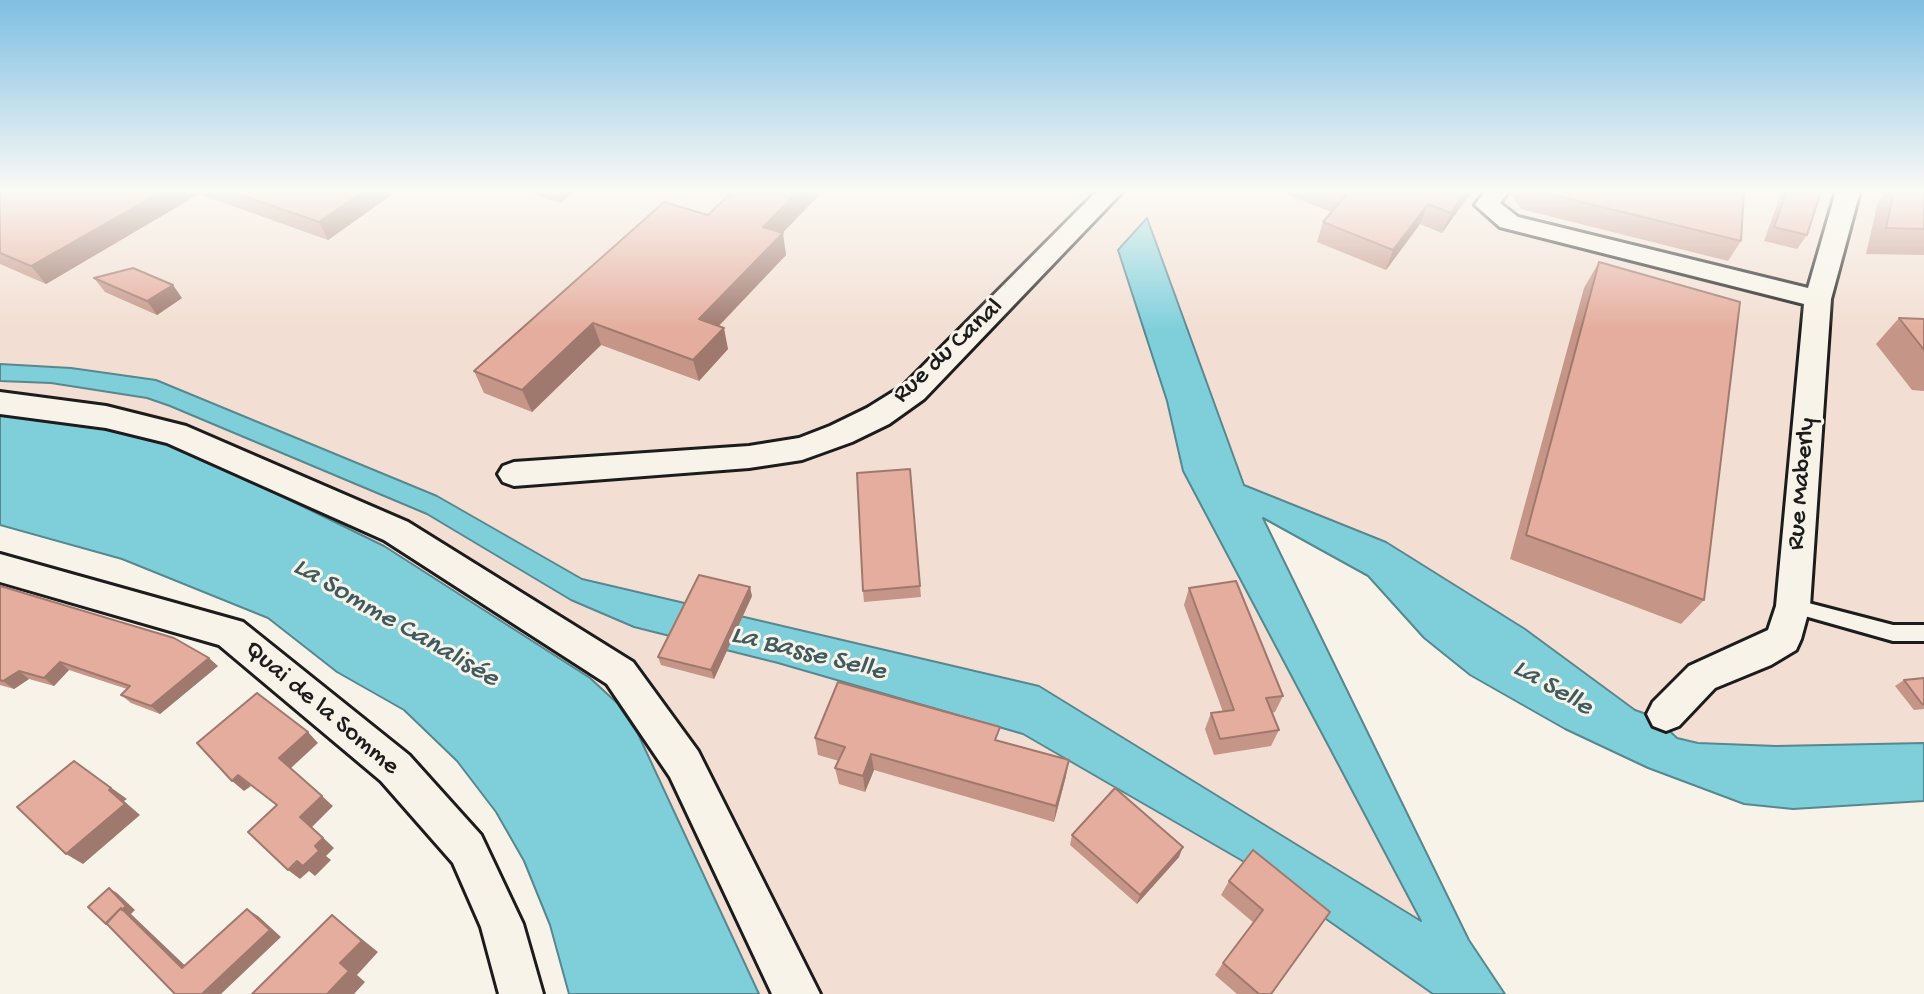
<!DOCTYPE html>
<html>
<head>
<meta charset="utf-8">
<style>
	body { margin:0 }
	canvas { display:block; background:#f7f3e8 }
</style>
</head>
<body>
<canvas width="1924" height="994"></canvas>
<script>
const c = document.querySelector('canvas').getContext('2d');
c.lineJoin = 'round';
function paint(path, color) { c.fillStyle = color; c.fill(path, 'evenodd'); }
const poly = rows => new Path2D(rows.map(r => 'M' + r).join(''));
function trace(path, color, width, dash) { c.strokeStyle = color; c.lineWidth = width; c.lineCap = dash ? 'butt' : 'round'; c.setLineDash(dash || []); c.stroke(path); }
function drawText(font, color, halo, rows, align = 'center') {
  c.font = font + ' "Gochi Hand",sans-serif'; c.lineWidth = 6; c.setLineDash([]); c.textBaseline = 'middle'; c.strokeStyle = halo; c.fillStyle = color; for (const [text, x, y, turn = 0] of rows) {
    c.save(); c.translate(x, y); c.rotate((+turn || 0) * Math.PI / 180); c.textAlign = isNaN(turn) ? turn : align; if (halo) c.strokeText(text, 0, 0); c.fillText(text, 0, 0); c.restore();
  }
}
paint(poly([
	[0,191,1924,191,1924,763,1661,756,1232,486,1482,994,642,994,559,699,0,411]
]), '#f2ded2');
const water = poly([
	[1147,218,1244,485,1386,542,1525,629,1635,710,1655,717,1677,738,1698,743,1776,746,1924,743,1924,801,1793,809,1744,804,1648,768,1565,729,1470,675,1424,638,1368,576,1263,518,1469,940,1505,994,1433,994,1246,863,1023,734,778,663,634,627,571,600,427,514,170,406,147,398,51,383,0,381,0,364,71,368,156,380,437,496,582,579,1039,686,1421,921,1183,471,1167,401,1118,250,1147,218],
	[0,411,140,427,384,546,590,678,617,703,638,734,759,994,569,994,550,925,524,861,496,812,457,761,404,710,337,672,268,618,122,559,0,525,0,411]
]);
paint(water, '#7fcfdb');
trace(water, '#57878f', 2);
const service = poly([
	[1793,599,1893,625,1924,625,1924,641,1893,641,1787,611,1784,606,1787,601,1793,599]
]);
const minor = poly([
	[1097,191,1123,191,924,399,889,424,852,442,802,460,749,468,514,486,503,482,498,474,503,466,514,462,749,446,799,438,830,426,867,408,904,385,1097,191],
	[1485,191,1509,191,1500,203,1518,217,1808,288,1836,191,1860,191,1831,299,1810,606,1801,639,1796,650,1771,665,1715,688,1679,726,1666,731,1653,726,1647,714,1653,702,1689,666,1768,630,1776,606,1804,304,1500,227,1475,205,1485,191],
	[0,392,106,406,186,426,408,522,633,662,698,751,820,994,772,994,670,777,607,684,384,540,167,443,106,428,0,414,0,392],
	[0,554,243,622,409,755,481,835,523,924,543,994,499,994,481,927,453,863,381,781,219,645,0,582,0,554]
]);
trace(service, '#1c1c1c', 6);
trace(minor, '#1c1c1c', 6);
paint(service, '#f7f3e8');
paint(minor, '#f7f3e8');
paint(poly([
	[0,191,397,191,328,240,199,194,46,284,0,264],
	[524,191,575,191,560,203],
	[727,191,823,191,782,233,786,255,719,326,728,349,699,381,601,345,532,412,484,393,474,371,708,215,732,192],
	[1288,191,1472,191,1442,233,1420,224,1386,270,1317,242,1323,222,1332,212,1287,195],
	[1509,191,1744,191,1741,241,1728,261,1521,209],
	[1782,191,1821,191,1807,235,1797,249,1764,241],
	[1884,191,1924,191,1924,255,1866,254,1878,202,1883,195],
	[1599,262,1704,600,1681,624,1510,559,1584,288],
	[94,278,182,298,157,315,105,292],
	[1899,318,1924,319,1924,391,1912,390,1876,344],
	[910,469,921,597,864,602,863,591],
	[0,586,218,666,160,714,131,703,121,695,127,689,69,670,54,686,29,679,14,689,0,685],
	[1189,588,1283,696,1275,712,1272,713,1279,730,1271,746,1214,755,1205,729,1211,713,1223,712,1184,605],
	[752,596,714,679,661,665,658,657],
	[1924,678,1924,709,1914,710,1895,686,1904,680],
	[815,738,999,741,1066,776,1054,822,874,770,865,792,839,784,835,768,839,761,818,755],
	[1072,835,1179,857,1137,904,1070,845],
	[1229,881,1330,912,1271,994,1237,994,1215,975,1223,963,1254,923,1221,895]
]), '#c59587');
paint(poly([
	[163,191,197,191,199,194,46,284,31,266],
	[364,191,397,191,328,240,319,222],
	[564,191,575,191,560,203,558,196],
	[799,191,823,191,767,249,763,227],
	[1466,191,1472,191,1442,233,1451,213],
	[1428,204,1420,224,1386,270,1393,250],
	[783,233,786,255,704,341,699,319],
	[173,285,182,298,157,315,147,301],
	[593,323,601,345,532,412,522,390],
	[724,328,728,349,699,381,693,360],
	[750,587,752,596,714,679,711,670],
	[209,658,218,666,160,714,151,706],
	[60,662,69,670,54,686,44,678],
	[19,671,29,679,14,689,3,681],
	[308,732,318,743,291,768,279,758],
	[871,754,874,770,865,792,863,776],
	[1069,760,1066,776,1054,822,1056,806],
	[74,761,127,799,124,801,140,815,83,864,66,854],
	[238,775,251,786,244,791,232,781],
	[322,796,333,806,312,827,334,848,326,856,331,860,315,876,309,871,300,879,288,870,315,846,300,817],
	[1183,847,1179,857,1137,904,1140,895],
	[109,888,117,893,135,910,131,914,195,975,106,924],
	[247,909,258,916,281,937,221,994,202,994],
	[332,915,378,952,357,975,365,982,354,994,327,994]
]), '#a0796e');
const building = poly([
	[0,191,163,191,31,266,0,253,0,191],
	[229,191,364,191,319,222,229,191],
	[543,191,564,191,558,196,543,191],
	[733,191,799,191,763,227,783,233,699,319,724,328,693,360,593,323,522,390,474,371,664,202,708,215,733,191],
	[1336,191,1466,191,1451,213,1428,204,1393,250,1323,222,1346,195,1336,191],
	[1537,191,1744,191,1741,241,1537,191],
	[1787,191,1821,191,1807,235,1774,227,1787,191],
	[1894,191,1924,191,1924,229,1886,228,1894,191],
	[1599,262,1740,302,1704,600,1526,535,1599,262],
	[133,268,173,285,147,301,94,278,133,268],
	[1899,318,1924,319,1924,350,1899,318],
	[910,469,920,586,863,591,857,473,910,469],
	[699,575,750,587,711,670,658,657,699,575],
	[1236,581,1283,696,1266,698,1279,730,1220,739,1211,713,1234,710,1189,588,1236,581],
	[0,586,174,638,209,658,151,706,121,695,130,686,60,662,44,678,19,671,3,681,0,680,0,586],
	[1924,678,1924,704,1922,704,1904,680,1924,678],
	[838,682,1000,727,995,740,1069,760,1056,806,871,754,863,776,835,768,845,747,815,738,838,682],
	[257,693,308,732,279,758,322,796,300,817,323,838,315,846,319,851,303,866,297,861,288,870,248,832,277,805,238,775,232,781,197,743,257,693],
	[74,761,111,788,109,790,125,804,66,854,17,807,74,761],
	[1115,788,1183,847,1140,895,1072,835,1115,788],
	[1253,850,1330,912,1271,994,1259,994,1223,963,1263,910,1229,881,1253,850],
	[109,888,126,906,122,910,121,908,106,924,88,907,109,888],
	[121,908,182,968,247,909,270,930,202,994,175,994,106,923,121,908],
	[332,915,362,941,340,963,349,971,327,994,252,994,332,915]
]);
paint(building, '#e5ad9d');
trace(building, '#a0796e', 2);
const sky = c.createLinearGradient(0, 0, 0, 330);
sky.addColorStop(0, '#7ebfe3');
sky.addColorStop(0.58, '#fbfaf5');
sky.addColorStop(1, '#fbfaf500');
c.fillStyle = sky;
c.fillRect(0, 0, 1924, 330);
drawText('26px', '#1c1c1c', '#f7f3e8', [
	["Rue du Canal",949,352,-43],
	["Rue Maberly",1803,484,-85],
	["Quai de la Somme",321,709,40]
]);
drawText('italic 28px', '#3f5b5f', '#f7f3e8', [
	["La Somme Canalisée",395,624,30],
	["La Basse Selle",808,655,14],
	["La Selle",1552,689,30]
]);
</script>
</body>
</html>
